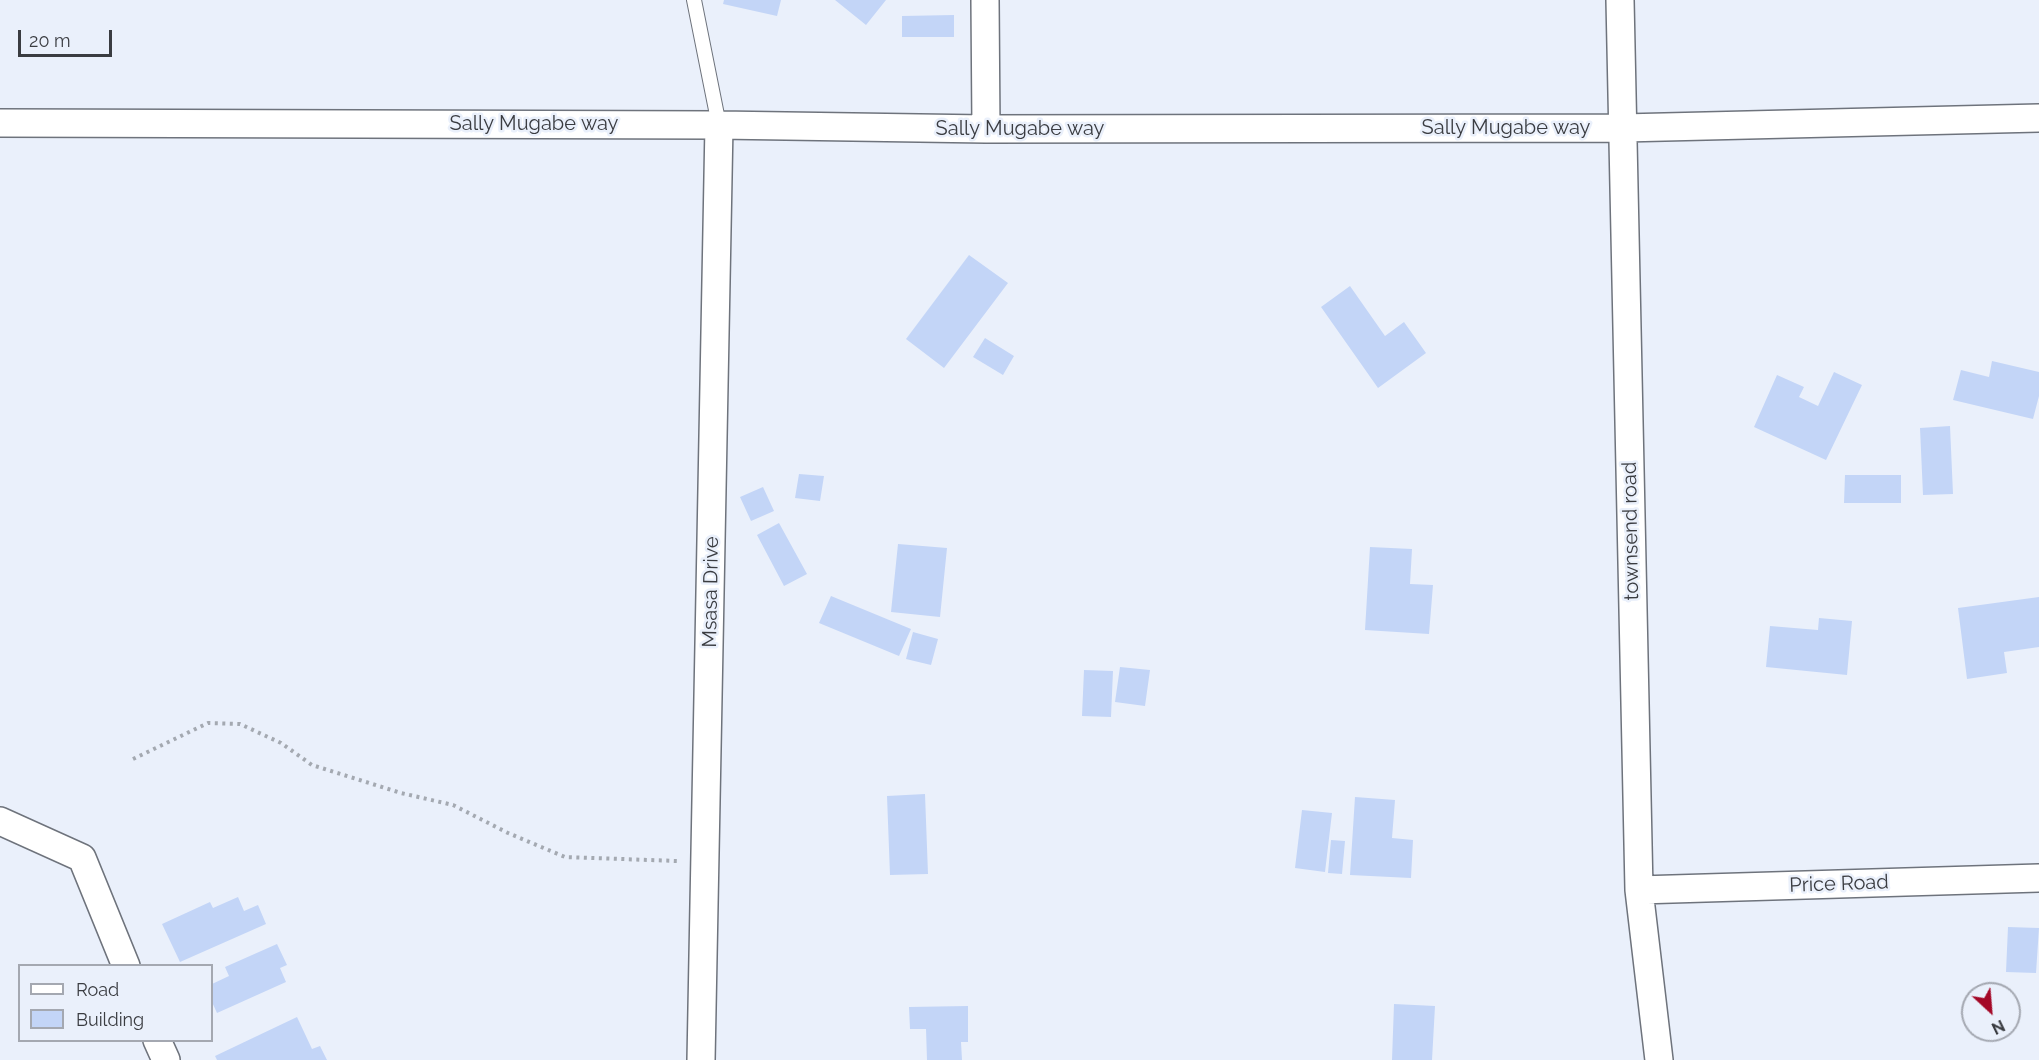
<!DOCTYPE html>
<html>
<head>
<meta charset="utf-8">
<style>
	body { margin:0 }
	#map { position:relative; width:2039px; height:1060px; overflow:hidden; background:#eaf0fb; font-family:Raleway,sans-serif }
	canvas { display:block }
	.legend { position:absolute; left:18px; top:964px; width:195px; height:78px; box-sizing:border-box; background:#eaf0fb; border:2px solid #a4a8b1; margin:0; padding:8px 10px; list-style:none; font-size:18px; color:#3a3c41 }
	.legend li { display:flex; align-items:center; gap:12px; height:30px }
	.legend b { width:30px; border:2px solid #a4a8b1 }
	.north { position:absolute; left:1961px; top:982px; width:60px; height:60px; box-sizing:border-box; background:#eaf0fb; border:2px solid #a4a8b1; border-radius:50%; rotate:154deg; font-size:16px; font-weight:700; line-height:24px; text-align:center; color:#3a3c41 }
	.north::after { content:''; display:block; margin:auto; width:21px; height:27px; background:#a40827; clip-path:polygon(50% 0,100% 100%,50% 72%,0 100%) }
	.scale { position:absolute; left:18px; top:30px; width:94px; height:27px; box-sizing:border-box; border:3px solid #3a3c41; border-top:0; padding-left:8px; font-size:18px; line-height:21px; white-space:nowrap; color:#3a3c41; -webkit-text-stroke:4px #eaf0fb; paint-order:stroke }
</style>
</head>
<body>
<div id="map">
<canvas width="2039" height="1060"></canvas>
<ul class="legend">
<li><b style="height:8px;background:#fff"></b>Road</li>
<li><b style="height:16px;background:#c3d5f7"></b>Building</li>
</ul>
<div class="north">N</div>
<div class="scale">20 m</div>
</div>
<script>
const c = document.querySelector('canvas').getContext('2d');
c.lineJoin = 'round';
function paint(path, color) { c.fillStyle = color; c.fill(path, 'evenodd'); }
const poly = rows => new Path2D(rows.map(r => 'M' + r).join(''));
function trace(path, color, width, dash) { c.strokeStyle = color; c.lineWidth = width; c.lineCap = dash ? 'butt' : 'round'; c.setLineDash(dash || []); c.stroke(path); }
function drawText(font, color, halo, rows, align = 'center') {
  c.font = font + ' Raleway,sans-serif'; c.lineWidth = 5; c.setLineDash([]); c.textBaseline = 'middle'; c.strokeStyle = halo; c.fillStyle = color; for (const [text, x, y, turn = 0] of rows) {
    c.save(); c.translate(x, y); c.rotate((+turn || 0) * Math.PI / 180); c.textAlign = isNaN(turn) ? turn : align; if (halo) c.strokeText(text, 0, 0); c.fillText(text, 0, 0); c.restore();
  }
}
paint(poly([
	[724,0,781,0,777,16,723,4],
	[835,0,886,0,866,25],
	[954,15,954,37,902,37,902,16],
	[969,255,1008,283,944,368,906,339],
	[1350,286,1385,336,1404,322,1426,353,1378,388,1321,307],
	[985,338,1014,356,1003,375,973,357],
	[1992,361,2039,372,2039,396,2033,419,1953,400,1961,370,1989,377],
	[1834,372,1862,385,1826,460,1754,427,1777,375,1804,387,1799,397,1818,406],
	[1950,426,1953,494,1923,495,1920,428],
	[799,474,824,476,820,501,795,498],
	[1845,475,1901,475,1901,503,1844,503],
	[763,487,774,511,751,521,740,497],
	[779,523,807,574,784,586,757,535],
	[898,544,947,548,940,617,891,612],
	[1370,547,1412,549,1410,584,1433,585,1429,634,1365,630],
	[831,596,911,629,899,656,819,623],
	[2039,597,2039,647,2004,652,2007,673,1967,679,1958,608],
	[1819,618,1852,621,1847,675,1766,667,1770,626,1818,630],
	[913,632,938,639,931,665,906,659],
	[1120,667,1150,670,1145,706,1115,702],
	[1084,670,1113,671,1111,717,1082,716],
	[925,794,928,874,890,875,887,796],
	[1355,797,1395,800,1392,838,1413,840,1411,878,1350,875],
	[1302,810,1332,813,1325,872,1295,868],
	[1331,840,1345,841,1342,874,1328,873],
	[238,897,244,911,258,905,266,924,180,962,162,924,210,902,213,908],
	[2008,927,2039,928,2036,973,2006,972],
	[277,944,287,965,280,968,286,982,217,1013,212,1002,212,984,229,976,225,967],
	[1394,1004,1435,1006,1432,1060,1392,1060],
	[968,1006,968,1042,961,1042,962,1060,927,1060,926,1029,910,1029,909,1007],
	[297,1017,312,1049,320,1046,327,1060,217,1060,215,1056]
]), '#c3d5f7');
const lane = poly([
	[694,0,719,125]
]);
const street = poly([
	[985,0,986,129],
	[1620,0,1639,890,1659,1060],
	[0,123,719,125,986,129,1623,128,2039,118],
	[0,821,82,858,126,966],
	[1639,890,2039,878],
	[157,1040,166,1060],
	[701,1060,719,125]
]);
trace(lane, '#6e737c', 16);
trace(street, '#6e737c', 30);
trace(poly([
	[133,759,208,723,240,724,281,743,312,765,401,793,453,805,508,833,565,857,677,861]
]), '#a4a9b1', 4, [3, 4.5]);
trace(lane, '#fff', 14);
trace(street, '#fff', 27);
drawText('20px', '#3a3c41', '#eaf0fb', [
	["Sally Mugabe way",534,124],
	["Sally Mugabe way",1506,128],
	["Sally Mugabe way",1020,129],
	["townsend road",1631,531,-91],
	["Msasa Drive",711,592,-89],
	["Price Road",1839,884,-2]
]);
</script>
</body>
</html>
